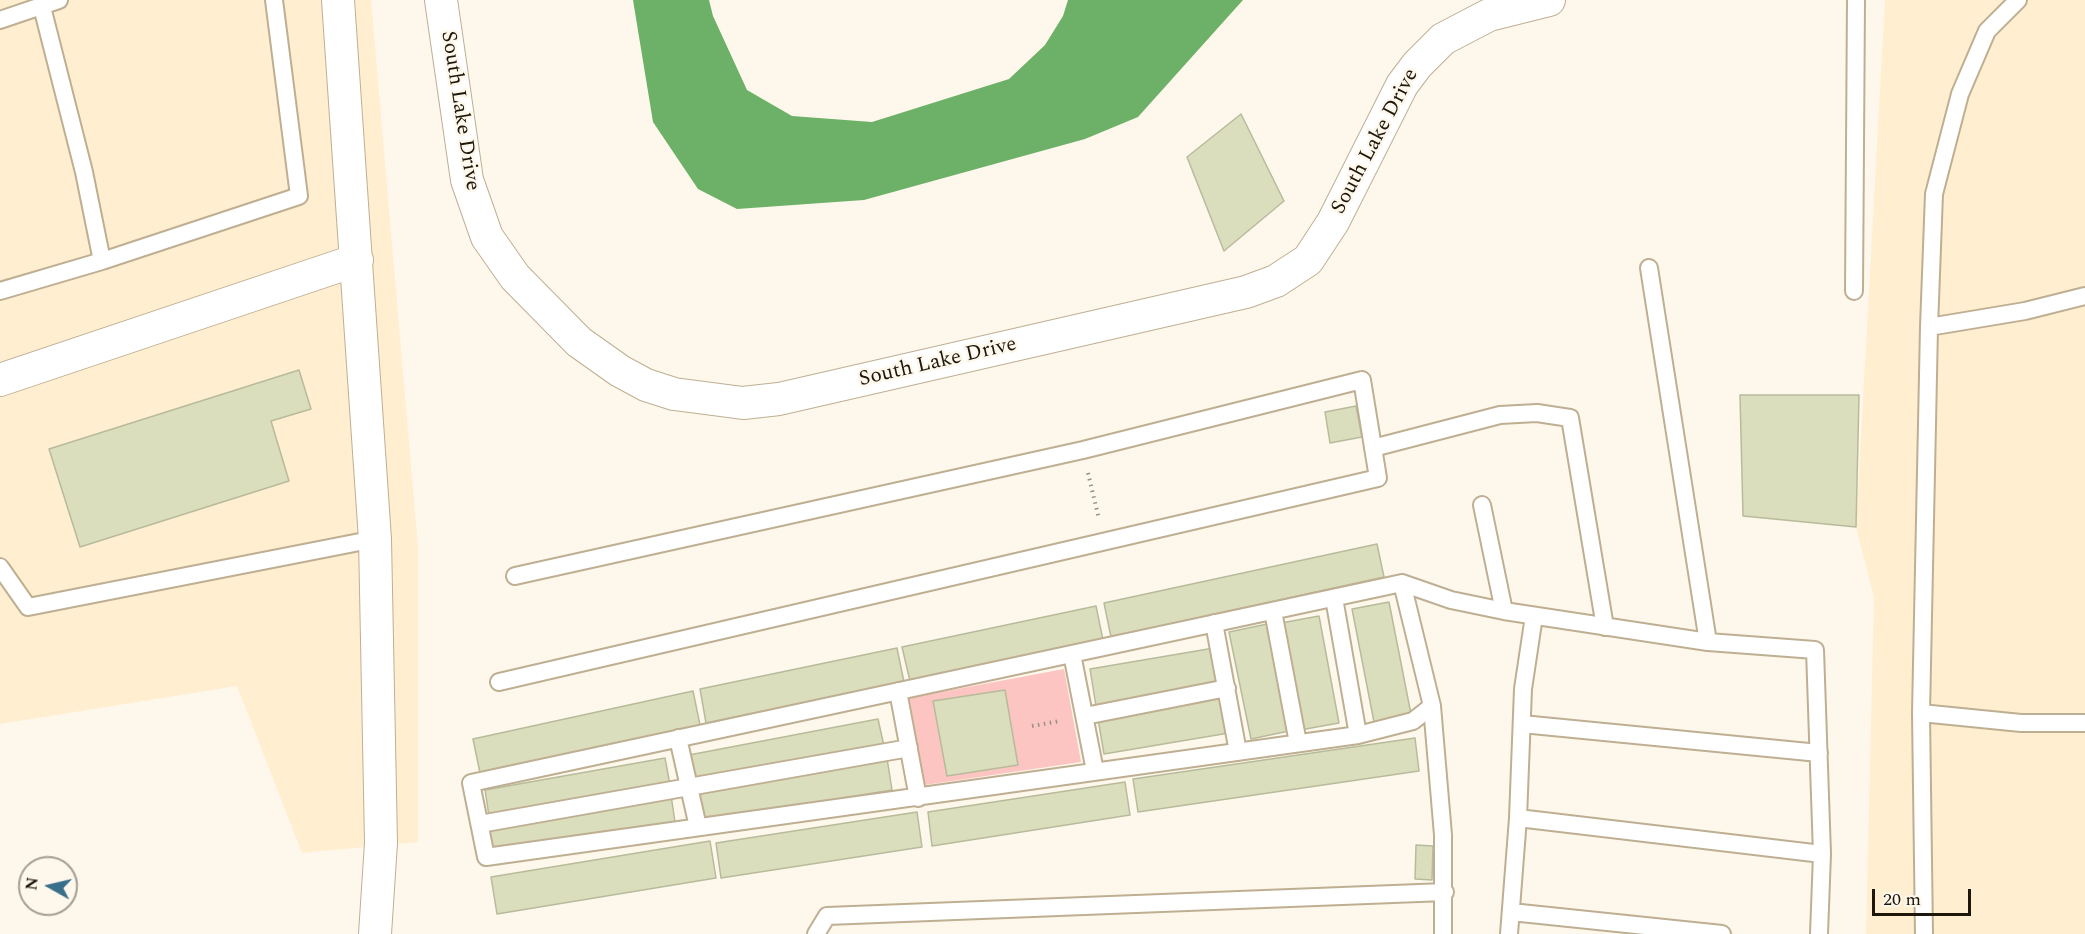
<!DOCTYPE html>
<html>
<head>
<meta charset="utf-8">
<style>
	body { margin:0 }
	#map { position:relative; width:2085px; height:934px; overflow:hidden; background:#fef8ec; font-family:Spectral,serif }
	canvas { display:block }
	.north { position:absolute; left:18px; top:856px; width:60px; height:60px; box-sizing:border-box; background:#fef8ec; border:2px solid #a49e92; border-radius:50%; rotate:278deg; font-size:16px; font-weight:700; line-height:24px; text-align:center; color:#1c160b }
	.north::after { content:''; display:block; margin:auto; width:21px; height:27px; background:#386f8a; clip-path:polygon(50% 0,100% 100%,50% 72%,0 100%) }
	.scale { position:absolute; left:1872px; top:889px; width:99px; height:27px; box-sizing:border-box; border:3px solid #1c160b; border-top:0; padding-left:8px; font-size:18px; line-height:21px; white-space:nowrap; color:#1c160b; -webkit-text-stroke:4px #fef8ec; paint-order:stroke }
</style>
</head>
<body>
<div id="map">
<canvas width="2085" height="934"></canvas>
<div class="north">N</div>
<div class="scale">20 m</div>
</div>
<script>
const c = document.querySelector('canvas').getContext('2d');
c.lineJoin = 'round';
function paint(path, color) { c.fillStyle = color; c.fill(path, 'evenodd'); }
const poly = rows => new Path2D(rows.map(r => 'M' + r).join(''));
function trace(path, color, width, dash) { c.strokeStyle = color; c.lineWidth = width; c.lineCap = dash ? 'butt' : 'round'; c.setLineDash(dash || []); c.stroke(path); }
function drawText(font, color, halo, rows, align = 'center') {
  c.font = font + ' Spectral,serif'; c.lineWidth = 5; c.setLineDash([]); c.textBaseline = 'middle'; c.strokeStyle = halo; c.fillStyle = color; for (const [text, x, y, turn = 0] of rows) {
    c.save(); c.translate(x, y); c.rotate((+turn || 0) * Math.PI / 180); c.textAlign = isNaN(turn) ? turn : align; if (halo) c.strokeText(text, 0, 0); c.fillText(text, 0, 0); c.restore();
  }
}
paint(poly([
	[0,0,371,0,418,547,418,842,302,853,237,686,0,724],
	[1885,0,2085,0,2085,934,1866,934,1874,598,1856,527]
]), '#ffeed0');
paint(poly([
	[1064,669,1081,762,925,785,909,698]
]), '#fcc5c1');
paint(poly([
	[633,0,709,0,713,16,747,90,792,116,872,122,1009,79,1045,45,1063,16,1068,0,1243,0,1138,117,1085,139,864,200,737,209,698,189,653,122]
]), '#6cb167');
const building = poly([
	[1241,114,1284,201,1224,251,1187,157,1241,114],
	[299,370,311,409,271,421,289,481,80,547,49,449,299,370],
	[1740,395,1859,395,1856,527,1743,516,1740,395],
	[1356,406,1362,437,1330,443,1325,412,1356,406],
	[1377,544,1384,577,1111,637,1104,603,1377,544],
	[1389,602,1411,714,1374,722,1352,609,1389,602],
	[1096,606,1103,640,910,681,902,647,1096,606],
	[1319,616,1339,723,1300,730,1281,623,1319,616],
	[1267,624,1289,731,1251,739,1229,632,1267,624],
	[897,648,904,682,706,723,700,689,897,648],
	[1214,648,1220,684,1096,706,1090,669,1214,648],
	[1005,690,1018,765,947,776,933,701,1005,690],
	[693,691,700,725,480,773,473,739,693,691],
	[1222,698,1229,733,1104,754,1098,719,1222,698],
	[878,719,884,746,694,783,689,755,878,719],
	[1415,738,1419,771,1138,812,1133,779,1415,738],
	[665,758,670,785,489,816,485,790,665,758],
	[887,758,892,790,702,821,697,789,887,758],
	[1125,782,1130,815,932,846,928,812,1125,782],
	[671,795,675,822,493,852,489,825,671,795],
	[917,812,922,847,721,878,716,843,917,812],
	[710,841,716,878,497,914,491,877,710,841],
	[1416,845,1433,846,1432,880,1415,879,1416,845]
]);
paint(building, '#dadebd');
trace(building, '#b8bb9b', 1.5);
const lane = poly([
	[42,7,84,172,102,261],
	[0,20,59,0],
	[1649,268,1708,642],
	[0,291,102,261,299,196,274,0],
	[1854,291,1856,0],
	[1929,327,1934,194,1960,94,1987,31,2018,0],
	[1373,448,1500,415,1537,413,1570,418,1605,627],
	[1482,505,1504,611],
	[0,567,28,607,375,539],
	[1402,583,1432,706,1443,835,1443,934],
	[1334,598,1358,735],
	[1273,611,1298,743],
	[1214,623,1238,752],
	[1072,654,1095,771],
	[499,682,1378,478,1362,380,1083,450,515,576],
	[898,691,918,798],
	[1432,706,1413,721,1358,735,486,857,471,783,1402,583,1451,600,1504,611,1708,642,1815,650,1822,854,1819,934],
	[1921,713,1929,327,2025,311,2085,296],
	[1085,716,1227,688],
	[1522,724,1819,753],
	[678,738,698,827],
	[1518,818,1822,854],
	[480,824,909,748],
	[1511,912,1722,934],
	[816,934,827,916,1445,892],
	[1509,934,1518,818,1523,689,1534,616],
	[1924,934,1921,713,2021,723,2085,723]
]);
const street = poly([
	[338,0,375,539,381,843,375,934],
	[441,0,467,180,487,237,515,277,579,342,620,371,646,385,674,394,743,403,779,399,1246,292,1276,281,1308,260,1333,222,1402,85,1417,65,1443,39,1489,15,1549,0],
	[0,380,357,260]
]);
trace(lane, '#bfaf92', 20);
trace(street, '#bfaf92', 34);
trace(poly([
	[1088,473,1099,519],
	[1032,726,1060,721]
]), '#979185', 4, [1.5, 4.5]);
trace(lane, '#fff', 16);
trace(street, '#fff', 32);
drawText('21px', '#1c160b', '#fef8ec', [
	["South Lake Drive",459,111,81],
	["South Lake Drive",1376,142,-62],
	["South Lake Drive",938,363,-13]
]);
</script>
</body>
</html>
